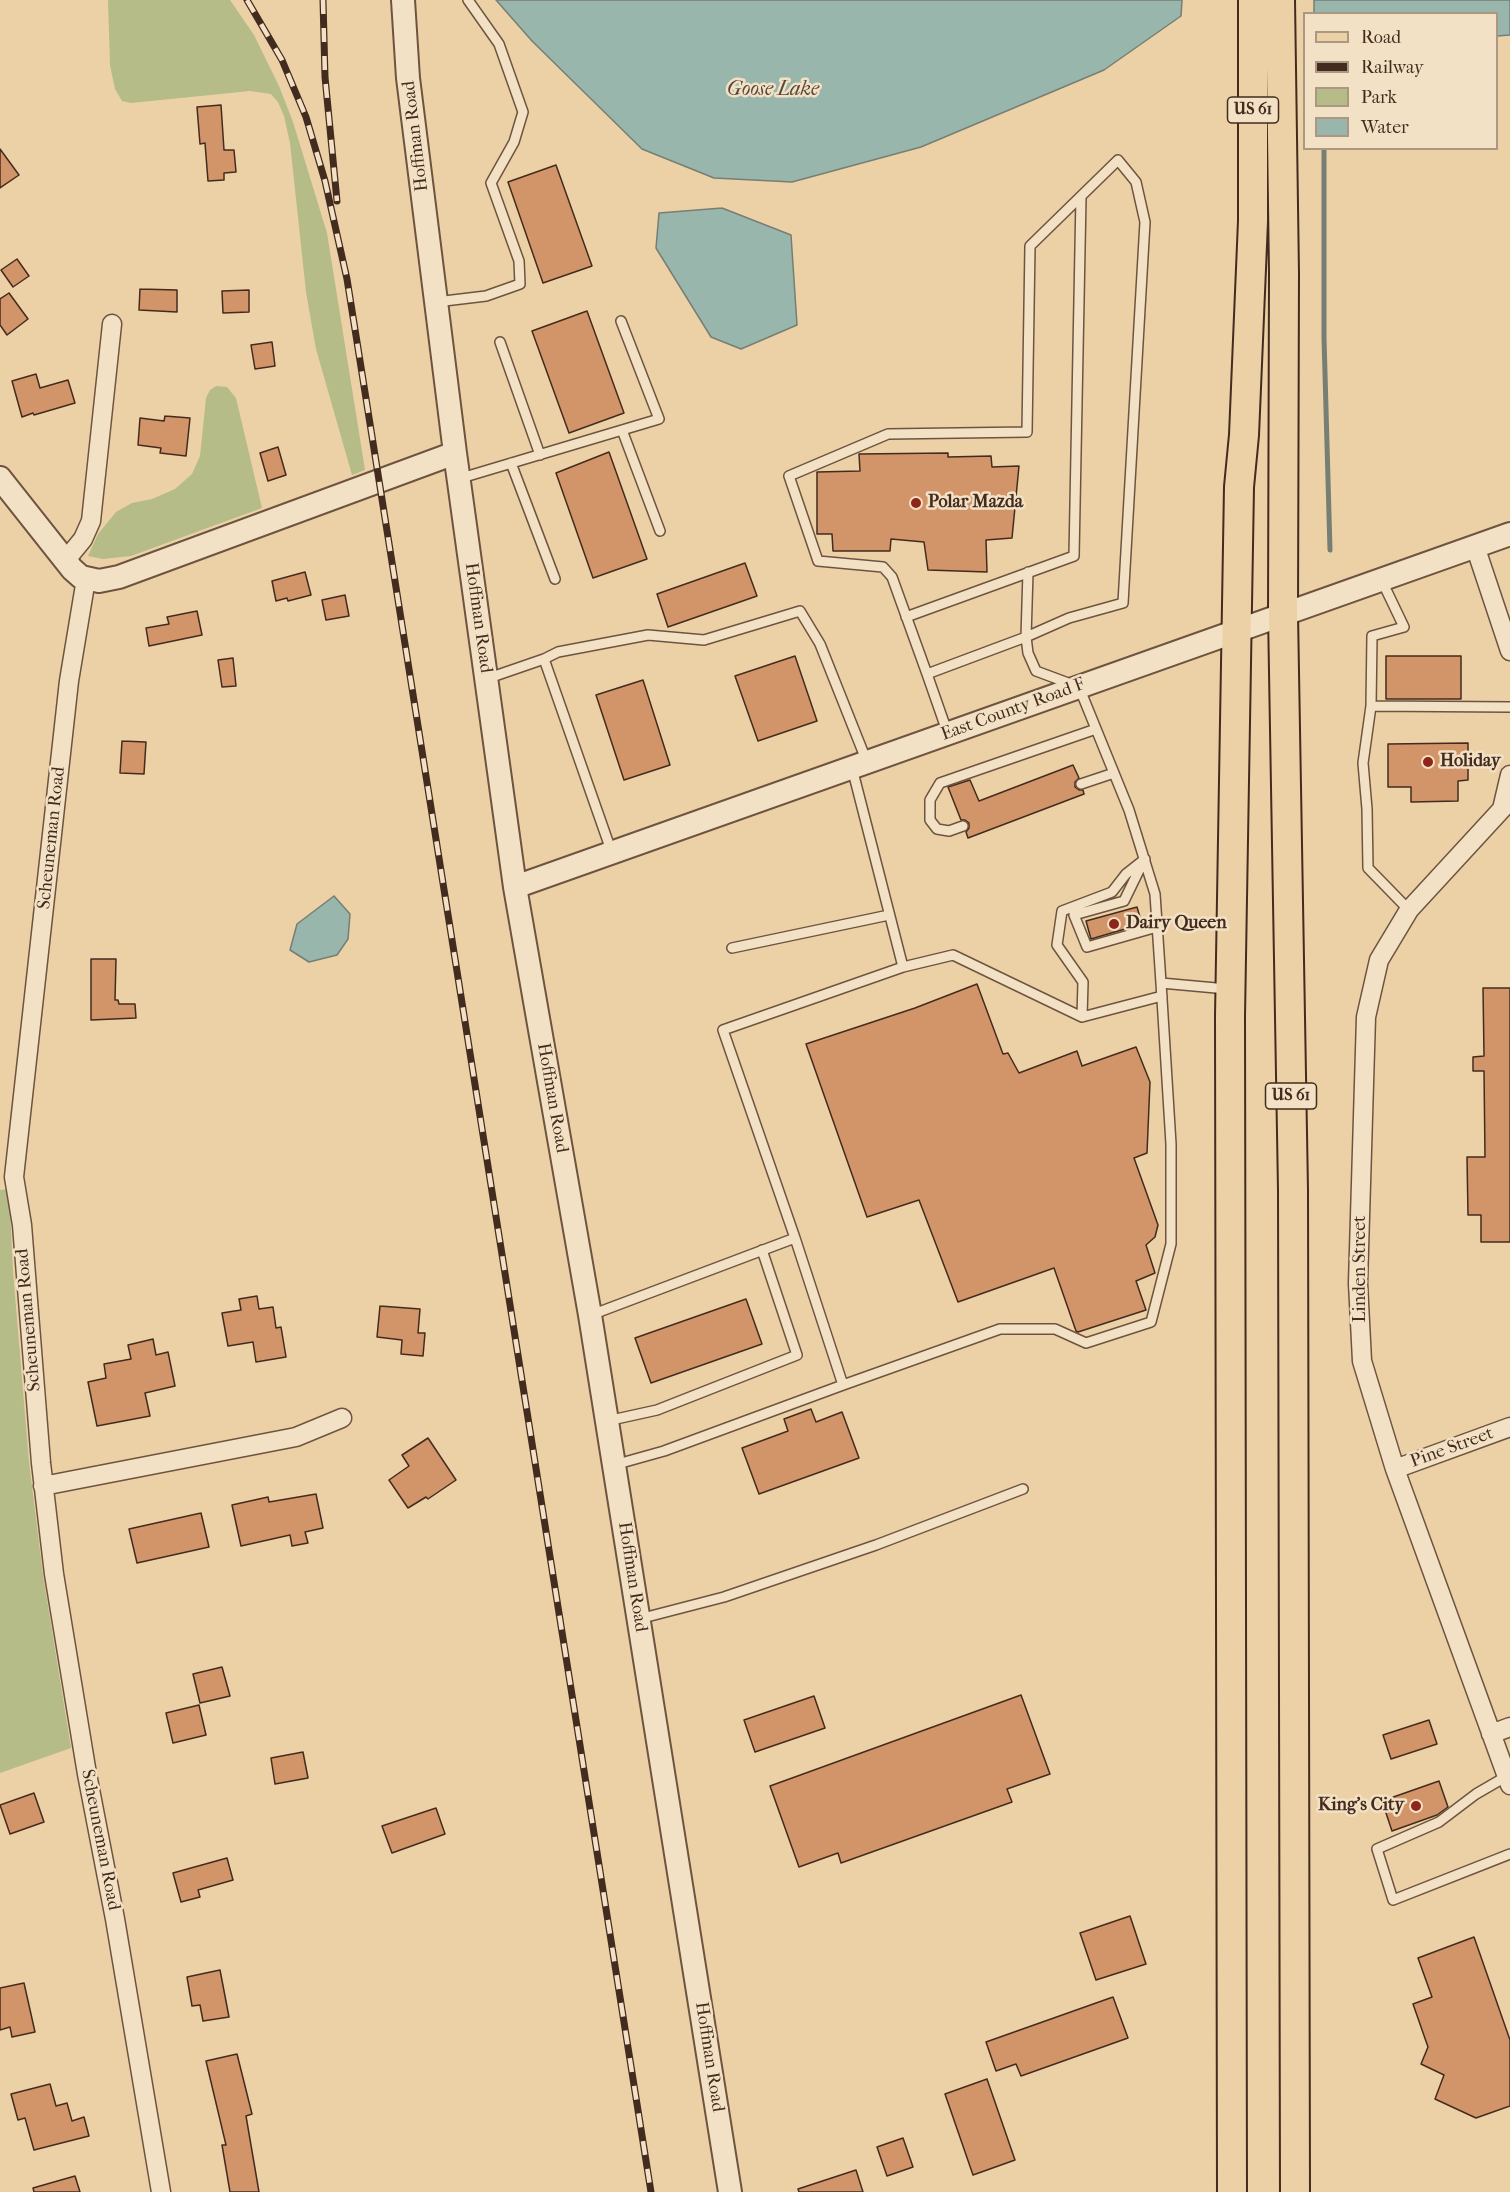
<!DOCTYPE html>
<html>
<head>
<meta charset="utf-8">
<style>
	body { margin:0 }
	#map { position:relative; width:1510px; height:2192px; overflow:hidden; background:#ebd1a5; font-family:"IM FELL French Canon",serif }
	canvas { display:block }
	.legend { position:absolute; left:1303px; top:12px; width:195px; height:138px; box-sizing:border-box; background:#f2e1c4; border:2px solid #ac9882; margin:0; padding:8px 10px; list-style:none; font-size:18px; color:#442b1f }
	.legend li { display:flex; align-items:center; gap:12px; height:30px }
	.legend b { width:30px; border:2px solid #ac9882 }
</style>
</head>
<body>
<div id="map">
<canvas width="1510" height="2192"></canvas>
<ul class="legend">
<li><b style="height:8px;background:#ebd1a5"></b>Road</li>
<li><b style="height:8px;background:#442b1f"></b>Railway</li>
<li><b style="height:16px;background:#b6bc87"></b>Park</li>
<li><b style="height:16px;background:#99b6ac"></b>Water</li>
</ul>
</div>
<script>
const c = document.querySelector('canvas').getContext('2d');
c.lineJoin = 'round';
function paint(path, color) { c.fillStyle = color; c.fill(path, 'evenodd'); }
const poly = rows => new Path2D(rows.map(r => 'M' + r).join(''));
function trace(path, color, width, dash) { c.strokeStyle = color; c.lineWidth = width; c.lineCap = dash ? 'butt' : 'round'; c.setLineDash(dash || []); c.stroke(path); }
function drawText(font, color, halo, rows, align = 'center') {
  c.font = font + ' "IM FELL French Canon",serif'; c.lineWidth = 5; c.setLineDash([]); c.textBaseline = 'middle'; c.strokeStyle = halo; c.fillStyle = color; for (const [text, x, y, turn = 0] of rows) {
    c.save(); c.translate(x, y); c.rotate((+turn || 0) * Math.PI / 180); c.textAlign = isNaN(turn) ? turn : align; if (halo) c.strokeText(text, 0, 0); c.fillText(text, 0, 0); c.restore();
  }
}
paint(poly([
	[108,0,230,0,254,35,279,86,293,122,327,233,365,470,352,475,316,349,306,292,290,143,284,116,278,102,271,94,250,91,131,103,122,101,115,89,110,65],
	[216,386,227,387,236,398,262,508,131,556,103,559,88,556,98,534,116,512,132,503,152,499,175,489,192,474,200,456,206,398,210,390],
	[9,1189,13,1271,29,1462,43,1575,71,1748,0,1773,0,1190]
]), '#b6bc87');
const water = poly([
	[496,0,1182,0,1181,16,1104,70,921,147,792,182,714,178,642,149,532,41,496,0],
	[1314,0,1510,0,1510,35,1497,36,1496,14,1314,13,1314,0],
	[722,208,791,235,797,325,741,349,711,337,656,248,659,213,722,208],
	[334,896,350,914,348,939,337,955,309,962,290,950,297,924,334,896]
]);
paint(water, '#99b6ac');
trace(water, '#777e74', 1.5);
trace(poly([
	[1324,148,1324,338,1330,550]
]), '#777e74', 5);
const building = poly([
	[221,105,224,150,234,150,236,172,224,173,224,180,208,181,205,143,200,144,197,107,221,105],
	[0,149,19,175,0,188,0,149],
	[556,165,592,266,543,283,508,182,556,165],
	[17,259,29,276,13,287,1,270,17,259],
	[140,289,177,290,177,312,139,310,140,289],
	[249,290,249,312,223,313,222,291,249,290],
	[9,293,28,319,7,335,0,325,0,299,9,293],
	[587,311,624,413,569,433,532,331,587,311],
	[272,342,275,366,255,369,251,345,272,342],
	[36,374,40,388,68,380,75,403,34,415,33,413,22,417,12,381,36,374],
	[165,416,190,418,186,456,160,453,161,448,138,445,140,418,164,421,165,416],
	[278,447,286,475,268,481,260,453,278,447],
	[609,452,647,559,593,578,556,473,609,452],
	[948,453,948,457,991,456,992,467,1019,466,1012,538,986,540,987,572,928,570,924,542,891,539,890,551,833,551,832,534,817,534,817,472,860,471,859,454,948,453],
	[745,563,757,596,668,627,657,594,745,563],
	[305,572,311,595,288,601,287,598,276,601,272,581,305,572],
	[345,595,349,616,326,620,322,600,345,595],
	[197,611,202,635,149,646,146,628,169,624,167,617,197,611],
	[795,656,817,721,758,741,735,676,795,656],
	[1386,656,1461,656,1461,699,1386,699,1386,656],
	[233,658,236,686,222,687,218,660,233,658],
	[643,680,670,765,624,780,596,695,643,680],
	[122,741,146,742,144,774,120,773,122,741],
	[1468,743,1468,780,1458,781,1458,801,1411,802,1411,787,1388,787,1388,744,1468,743],
	[1073,765,1079,778,1075,782,1075,787,1079,790,1083,790,1084,794,968,838,966,832,969,828,969,823,965,820,961,820,948,787,970,780,979,801,1073,765],
	[1137,907,1142,924,1091,939,1086,921,1137,907],
	[91,959,116,959,115,1000,118,1000,119,1004,135,1004,136,1018,91,1020,91,959],
	[977,984,1003,1054,1008,1053,1019,1073,1077,1051,1082,1066,1136,1047,1150,1082,1147,1153,1134,1158,1158,1225,1155,1237,1146,1245,1155,1273,1136,1281,1146,1310,1078,1332,1076,1331,1054,1268,958,1302,919,1200,867,1217,806,1044,915,1008,977,984],
	[1483,988,1510,988,1510,1242,1481,1242,1481,1215,1468,1215,1467,1157,1485,1157,1484,1071,1473,1071,1473,1057,1484,1056,1483,988],
	[257,1296,259,1309,273,1307,276,1328,281,1327,286,1357,256,1362,253,1342,228,1346,222,1313,241,1310,239,1299,257,1296],
	[746,1299,762,1344,651,1383,635,1338,746,1299],
	[380,1306,420,1309,418,1333,425,1333,423,1356,401,1354,402,1340,377,1337,380,1306],
	[153,1339,156,1355,168,1352,175,1386,145,1393,150,1416,97,1426,88,1382,106,1378,104,1364,131,1359,128,1345,153,1339],
	[811,1409,816,1422,842,1412,859,1458,759,1494,742,1448,788,1431,784,1419,811,1409],
	[428,1438,456,1480,428,1499,426,1497,408,1508,389,1480,409,1466,402,1455,428,1438],
	[316,1494,323,1528,305,1532,308,1543,292,1546,290,1535,241,1546,232,1505,268,1497,269,1502,316,1494],
	[201,1513,209,1547,137,1563,129,1529,201,1513],
	[222,1667,230,1696,200,1703,193,1674,222,1667],
	[1021,1695,1050,1774,1007,1789,1012,1802,841,1863,838,1853,799,1867,770,1786,1021,1695],
	[814,1696,825,1728,755,1752,744,1720,814,1696],
	[199,1705,206,1735,173,1743,166,1713,199,1705],
	[1429,1720,1437,1744,1391,1759,1383,1735,1429,1720],
	[303,1752,308,1778,275,1784,271,1758,303,1752],
	[1439,1781,1448,1807,1437,1815,1392,1831,1382,1801,1439,1781],
	[34,1793,44,1822,10,1834,0,1805,34,1793],
	[436,1808,445,1834,392,1853,382,1826,436,1808],
	[227,1858,233,1880,198,1890,200,1897,181,1902,173,1873,227,1858],
	[1130,1916,1146,1964,1096,1980,1080,1933,1130,1916],
	[1474,1937,1510,2040,1510,2106,1476,2118,1435,2099,1444,2075,1421,2064,1428,2047,1413,2004,1432,1997,1418,1958,1474,1937],
	[220,1970,229,2017,203,2021,200,2005,192,2006,187,1977,220,1970],
	[24,1983,35,2032,12,2037,10,2027,0,2030,0,1988,24,1983],
	[1113,1997,1128,2038,1021,2076,1016,2064,996,2071,986,2042,1113,1997],
	[237,2054,252,2114,246,2116,259,2192,230,2192,222,2145,226,2145,206,2061,237,2054],
	[987,2079,1015,2160,973,2175,945,2094,987,2079],
	[50,2084,56,2106,67,2103,72,2121,84,2117,89,2136,34,2150,25,2118,18,2120,11,2094,50,2084],
	[903,2138,913,2167,887,2176,877,2147,903,2138],
	[856,2170,863,2192,799,2192,798,2189,856,2170],
	[75,2176,80,2192,34,2192,33,2188,75,2176]
]);
paint(building, '#d29469');
trace(building, '#442b1f', 1.5);
const service = poly([
	[436,302,486,296,520,284,519,261,491,183,514,142,523,112,499,44,468,0],
	[500,342,540,455],
	[622,430,660,531],
	[511,463,555,579],
	[458,479,659,419,621,321],
	[1028,572,1026,637,1028,653,1036,671,1079,687,1129,810,1155,894,1161,983,1227,989],
	[1381,579,1404,627,1372,636,1371,706,1363,763,1367,809,1368,868,1409,910],
	[906,617,1074,556,1081,197],
	[544,659,558,652,648,635,704,640,800,611,820,644,867,762],
	[927,674,1026,637,1069,618,1123,603,1145,222,1136,182,1118,160,1030,246,1027,432,888,434,789,476,818,561,883,567,892,577,927,674,948,734],
	[486,679,544,659,612,853],
	[1371,706,1510,707],
	[1081,784,1114,773],
	[963,826,949,831,937,829,930,820,930,800,940,783,1096,729],
	[1143,862,1124,901,1074,915,1087,947,1157,927],
	[732,948,889,915],
	[903,967,953,955,1082,1017,1162,996],
	[1082,1017,1083,982,1057,945,1062,911,1112,892,1126,874,1145,859],
	[591,1315,795,1238,723,1030,903,967,852,768],
	[843,1385,1000,1329,1055,1329,1086,1343,1151,1322,1171,1244,1171,1144,1161,983],
	[607,1421,657,1410,797,1355,762,1250],
	[614,1465,664,1451,843,1385,795,1238],
	[639,1619,724,1597,876,1545,1023,1489],
	[1507,1776,1476,1794,1439,1822,1377,1849,1393,1900,1510,1854]
]);
const minor = poly([
	[1475,546,1510,651],
	[65,561,83,539,91,521,112,324],
	[86,579,69,681,14,1177,22,1225,41,1463,54,1574,87,1774,115,1919,161,2192],
	[1510,775,1502,809,1409,910,1379,960,1366,1017,1358,1283,1362,1361,1395,1469,1510,1785],
	[1395,1469,1510,1427],
	[43,1486,296,1437,342,1418],
	[1491,1734,1510,1727]
]);
const tertiary = poly([
	[403,0,408,78,455,453,515,887,590,1315,730,2192],
	[0,478,72,569,81,577,99,581,119,577,455,453],
	[515,887,1510,534]
]);
const primary = poly([
	[1280,0,1284,273,1283,614,1293,1190,1295,2192],
	[1232,2192,1230,1016,1239,487,1244,435,1253,221,1253,0]
]);
trace(service, '#6e5440', 12);
trace(minor, '#6e5440', 21);
trace(tertiary, '#6e5440', 26);
trace(primary, '#442b1f', 32);
trace(service, '#f2e1c4', 9);
trace(minor, '#f2e1c4', 18);
trace(tertiary, '#f2e1c4', 22);
trace(primary, '#ebd1a5', 28);
const rail = poly([
	[247,0,282,60,306,117,325,181,347,279,651,2192],
	[323,0,325,77,337,201]
]);
trace(rail, '#442b1f', 7);
trace(rail, '#f2e1c4', 4.5, [14]);
for (const [x, y, r, color] of [
	[916,503,6,"#8f2418"],
	[1428,762,6,"#8f2418"],
	[1114,924,6,"#8f2418"],
	[1416,1806,6,"#8f2418"]
]) { const dot = new Path2D(); dot.arc(x, y, r, 0, 2 * Math.PI); c.fillStyle = color; c.fill(dot); trace(dot, '#f2e1c4', 2); }
for (const [x, y, w] of [
	[1253,110,51],
	[1291,1096,51]
]) { const box = new Path2D(); box.roundRect(x - w / 2, y - 13, w, 26, 4.5); c.fillStyle = '#f2e1c4'; c.fill(box); trace(box, '#442b1f', 1.5); }
drawText('bold 16px', '#442b1f', null, [
	["US 61",1253,110],
	["US 61",1291,1096]
]);
drawText('18px', '#442b1f', '#f2e1c4', [
	["Hoffman Road",416,136,-97],
	["Hoffman Road",478,618,82],
	["East County Road F",1013,710,-20],
	["Scheuneman Road",52,838,-84],
	["Hoffman Road",552,1098,80],
	["Linden Street",1361,1269,-90],
	["Scheuneman Road",29,1320,-95],
	["Pine Street",1452,1448,-20],
	["Hoffman Road",632,1577,81],
	["Scheuneman Road",100,1840,79],
	["Hoffman Road",709,2057,81]
]);
drawText('bold 18px', '#442b1f', '#f2e1c4', [
	["Polar Mazda",928,503],
	["Holiday",1440,762],
	["Dairy Queen",1126,924],
	["King's City",1404,1806,"right"]
], 'left');
drawText('italic 20px', '#55473b', '#f2e1c4', [
	["Goose Lake",773,90]
]);
</script>
</body>
</html>
